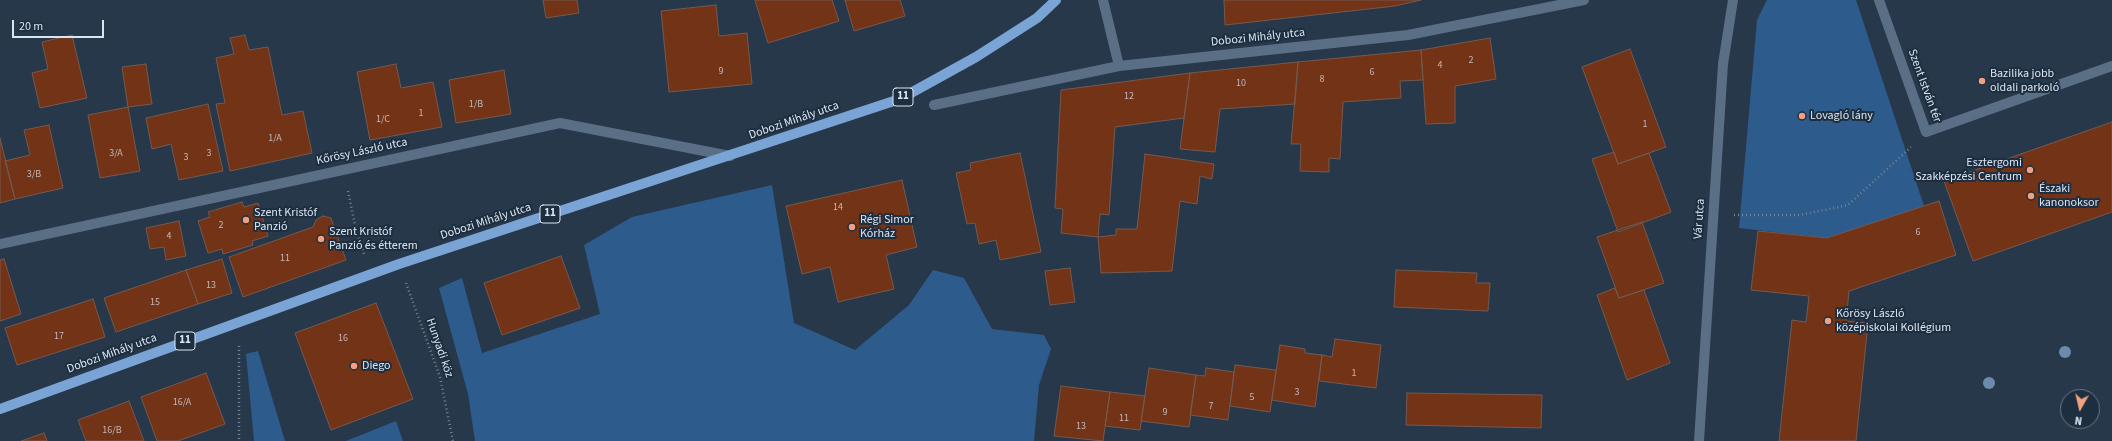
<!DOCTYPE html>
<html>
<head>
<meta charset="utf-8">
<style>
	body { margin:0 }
	#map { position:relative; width:2112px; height:441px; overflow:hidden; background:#27384b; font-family:"Source Sans 3",sans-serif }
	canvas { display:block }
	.north { position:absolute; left:2060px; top:389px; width:40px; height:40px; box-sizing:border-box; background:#1d2e40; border:1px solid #697787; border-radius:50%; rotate:188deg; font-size:11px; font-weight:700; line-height:16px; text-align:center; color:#dbe5f1 }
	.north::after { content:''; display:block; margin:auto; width:14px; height:18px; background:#f2a07f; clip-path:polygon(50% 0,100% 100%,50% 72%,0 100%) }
	.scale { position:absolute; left:12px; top:20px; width:92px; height:18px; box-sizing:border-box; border:2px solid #dbe5f1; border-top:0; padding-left:5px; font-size:12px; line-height:14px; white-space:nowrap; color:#dbe5f1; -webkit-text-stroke:3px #1d2e40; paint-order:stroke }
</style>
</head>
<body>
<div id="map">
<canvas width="2112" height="441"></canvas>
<div class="north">N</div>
<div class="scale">20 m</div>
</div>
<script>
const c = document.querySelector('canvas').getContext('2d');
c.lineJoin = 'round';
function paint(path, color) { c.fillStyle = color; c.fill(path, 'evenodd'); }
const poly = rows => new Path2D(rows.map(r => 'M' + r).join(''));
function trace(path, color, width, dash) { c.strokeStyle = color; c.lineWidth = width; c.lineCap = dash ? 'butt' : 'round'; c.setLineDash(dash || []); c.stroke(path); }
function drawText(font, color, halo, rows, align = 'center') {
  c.font = font + ' "Source Sans 3",sans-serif'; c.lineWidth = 4; c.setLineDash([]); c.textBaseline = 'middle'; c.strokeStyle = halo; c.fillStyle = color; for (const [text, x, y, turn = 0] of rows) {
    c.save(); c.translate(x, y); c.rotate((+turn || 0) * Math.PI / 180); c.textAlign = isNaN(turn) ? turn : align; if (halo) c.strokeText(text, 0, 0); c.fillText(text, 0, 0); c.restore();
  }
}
paint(poly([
	[1767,0,1856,0,1924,206,1827,238,1739,228,1757,20],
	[772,185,794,323,855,350,909,305,933,270,964,278,992,329,1044,335,1051,349,1039,385,1034,441,475,441,468,394,439,288,462,278,482,353,600,314,584,245,632,217],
	[258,351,285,441,254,441,246,354],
	[396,421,403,441,346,441]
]), '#2d5b8c');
const building = poly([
	[543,0,577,0,579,13,546,18,543,0],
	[755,0,832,0,839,21,768,43,755,0],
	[845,0,900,0,905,16,854,31,845,0],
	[1224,0,1421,0,1395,6,1225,25,1224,0],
	[716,5,719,36,747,33,752,84,669,92,661,11,716,5],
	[72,35,87,98,40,108,32,73,48,69,42,42,72,35],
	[245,35,249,50,268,47,282,115,303,111,312,153,230,171,216,104,225,103,216,58,234,54,230,38,245,35],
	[1490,38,1496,79,1455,86,1455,123,1426,124,1421,50,1490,38],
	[1630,49,1666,147,1618,164,1582,67,1630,49],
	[1421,50,1423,80,1400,81,1401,98,1343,102,1340,159,1329,158,1329,172,1300,171,1301,144,1291,144,1298,62,1421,50],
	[1298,62,1295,104,1220,109,1215,152,1180,149,1190,73,1298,62],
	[146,64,152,104,128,107,122,67,146,64],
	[396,64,401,88,433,82,442,127,370,140,357,72,396,64],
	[504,70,511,114,456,123,449,80,504,70],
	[1190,73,1184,118,1115,127,1109,215,1100,214,1098,237,1061,233,1063,209,1055,208,1061,90,1190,73],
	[208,104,223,171,179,180,171,144,152,149,146,118,208,104],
	[128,107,140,171,100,178,88,115,128,107],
	[2112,122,2112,212,1973,261,1944,181,2112,122],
	[49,125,63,188,15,199,5,161,30,155,24,130,49,125],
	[0,138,15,199,0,203,0,138],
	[1614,152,1618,164,1649,153,1671,212,1618,232,1592,159,1614,152],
	[1020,153,1041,252,1000,260,996,240,979,244,975,223,967,224,956,173,971,170,970,163,1020,153],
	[1145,154,1214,164,1212,179,1200,176,1197,204,1180,201,1172,271,1101,273,1098,237,1116,235,1116,229,1137,229,1145,154],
	[902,180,917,247,886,255,894,289,838,302,830,267,802,274,786,206,902,180],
	[1939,201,1956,255,1849,291,1846,321,1868,323,1856,441,1779,441,1792,320,1806,322,1809,296,1751,290,1758,231,1827,238,1939,201],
	[242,202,244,207,258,203,268,236,252,241,253,245,223,254,222,249,208,253,198,221,210,217,208,212,242,202],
	[323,216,331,218,346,260,243,297,229,257,313,227,316,220,323,216],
	[179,221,186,256,166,260,164,247,150,249,146,228,179,221],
	[1642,222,1664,283,1619,298,1597,237,1642,222],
	[561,256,580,308,502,335,484,283,561,256],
	[4,259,21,314,0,321,0,260,4,259],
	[222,259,232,293,198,304,186,270,222,259],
	[1070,268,1075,302,1050,305,1045,271,1070,268],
	[186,270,198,304,116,332,104,298,186,270],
	[1396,270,1477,273,1476,283,1490,283,1488,311,1394,307,1396,270],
	[1615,288,1619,298,1644,290,1670,363,1627,380,1597,295,1615,288],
	[93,299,105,337,17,365,5,328,93,299],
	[376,303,413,399,331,430,295,333,376,303],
	[1335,339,1381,345,1376,388,1319,381,1322,355,1332,357,1335,339],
	[1280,345,1305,349,1305,353,1322,355,1315,407,1272,400,1280,345],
	[1235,365,1276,370,1270,412,1230,406,1235,365],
	[1149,368,1196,375,1189,427,1141,421,1149,368],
	[1206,368,1234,372,1228,420,1190,415,1196,375,1205,376,1206,368],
	[206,373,225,424,178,441,157,441,141,397,206,373],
	[1061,386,1110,392,1103,441,1054,436,1061,386],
	[1110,392,1145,396,1140,430,1105,426,1110,392],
	[1407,393,1542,395,1541,428,1406,425,1407,393],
	[129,401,144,441,86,441,78,420,129,401],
	[44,433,47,441,21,441,44,433]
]);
paint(building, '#733316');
trace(building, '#75594e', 1);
trace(poly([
	[348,191,355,225,364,254],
	[1734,215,1799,215,1848,205,1911,147],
	[406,283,440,377,453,441],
	[239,346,239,441]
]), '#768494', 2.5, [1, 3]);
trace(poly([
	[1103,0,1119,66],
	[1879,0,1926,132,2112,66],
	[934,105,1119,66,1408,35,1584,0],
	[0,244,560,123,730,156],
	[1699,441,1723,64,1733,0]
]), '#5a6e86', 10);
trace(poly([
	[0,409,399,264,900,99,976,57,1037,18,1056,0]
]), '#7aa4d5', 10);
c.fillStyle = '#6d8aac';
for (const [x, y] of [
	[2065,352],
	[1989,383]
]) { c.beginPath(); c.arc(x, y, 6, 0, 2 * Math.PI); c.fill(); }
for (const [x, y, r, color] of [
	[1982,81,4,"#f2a07f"],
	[1802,116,4,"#f2a07f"],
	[2030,170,4,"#f2a07f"],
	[2031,196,4,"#f2a07f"],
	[246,220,4,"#f2a07f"],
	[852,227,4,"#f2a07f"],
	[321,239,4,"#f2a07f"],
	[1828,321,4,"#f2a07f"],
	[354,366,4,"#f2a07f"]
]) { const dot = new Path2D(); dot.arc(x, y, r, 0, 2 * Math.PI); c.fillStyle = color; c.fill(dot); trace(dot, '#1d2e40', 1.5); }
drawText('10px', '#c1b8ba', null, [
	["2",1471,61],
	["4",1440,66],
	["9",721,72],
	["6",1372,73],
	["8",1322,80],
	["10",1241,84],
	["12",1129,97],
	["1/B",476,105],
	["1",421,114],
	["1/C",383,120],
	["1",1645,125],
	["1/A",275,139],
	["3/A",116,154],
	["3",209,154],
	["3",186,158],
	["3/B",34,175],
	["14",838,208],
	["2",221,226],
	["6",1918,233],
	["4",169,237],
	["11",285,259],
	["13",211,286],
	["15",155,303],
	["17",59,337],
	["16",343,339],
	["1",1354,374],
	["3",1297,393],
	["5",1252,398],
	["16/A",182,403],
	["7",1211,407],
	["9",1165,413],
	["11",1124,419],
	["13",1081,427],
	["16/B",112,431]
]);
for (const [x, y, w] of [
	[903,97,20],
	[550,214,20],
	[185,341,20]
]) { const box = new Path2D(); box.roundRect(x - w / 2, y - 9, w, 18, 3); c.fillStyle = '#1d2e40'; c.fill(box); trace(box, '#dbe5f1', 1); }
drawText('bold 11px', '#dbe5f1', null, [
	["11",903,97],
	["11",550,214],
	["11",185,341]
]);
drawText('12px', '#dbe5f1', '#1d2e40', [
	["Dobozi Mihály utca",1258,38,-6],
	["Szent István tér",1924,86,70],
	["Dobozi Mihály utca",794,121,-19],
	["Kőrösy László utca",362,152,-12],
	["Vár utca",1700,219,-86],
	["Dobozi Mihály utca",486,222,-18],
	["Hunyadi köz",439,348,71],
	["Dobozi Mihály utca",112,354,-20]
]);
drawText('12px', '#dbe5f1', '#1d2e40', [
	["Bazilika jobb",1990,74],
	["oldali parkoló",1990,88],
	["Lovagló lány",1810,116],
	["Esztergomi",2022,163,"right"],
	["Szakképzési Centrum",2022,177,"right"],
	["Északi",2039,189],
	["kanonoksor",2039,203],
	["Szent Kristóf",254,213],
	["Panzió",254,227],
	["Régi Simor",860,220],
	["Kórház",860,234],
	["Szent Kristóf",329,232],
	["Panzió és étterem",329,246],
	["Kőrösy László",1836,314],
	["középiskolai Kollégium",1836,328],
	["Diego",362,366]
], 'left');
</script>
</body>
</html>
